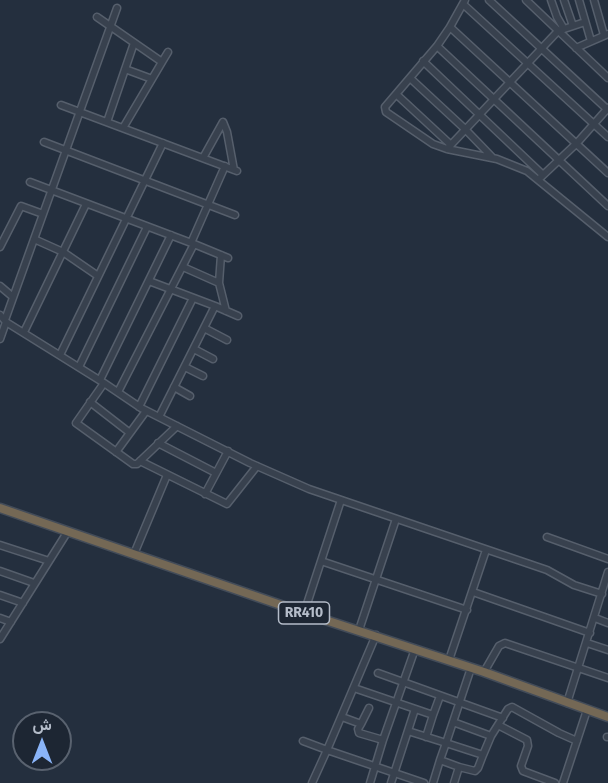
<!DOCTYPE html>
<html>
<head>
<meta charset="utf-8">
<style>
	body { margin:0 }
	#map { position:relative; width:608px; height:783px; overflow:hidden; background:#242f3e; font-family:"Fira Sans",Vazirmatn,sans-serif }
	canvas { display:block }
	.north { position:absolute; left:12px; top:711px; width:60px; height:60px; box-sizing:border-box; background:#1d2633; border:2px solid #59626f; border-radius:50%; rotate:0deg; font-size:16px; font-weight:700; line-height:24px; text-align:center; color:#b4bcc9 }
	.north::after { content:''; display:block; margin:auto; width:21px; height:27px; background:#8ab4f8; clip-path:polygon(50% 0,100% 100%,50% 72%,0 100%) }
</style>
</head>
<body>
<div id="map">
<canvas width="608" height="783"></canvas>
<div class="north">ش</div>
</div>
<script>
const c = document.querySelector('canvas').getContext('2d');
c.lineJoin = 'round';
const poly = rows => new Path2D(rows.map(r => 'M' + r).join(''));
function trace(path, color, width, dash) { c.strokeStyle = color; c.lineWidth = width; c.lineCap = dash ? 'butt' : 'round'; c.setLineDash(dash || []); c.stroke(path); }
function drawText(font, color, halo, rows, align = 'center') {
  c.font = font + ' "Fira Sans",sans-serif'; c.lineWidth = 5; c.setLineDash([]); c.textBaseline = 'middle'; c.strokeStyle = halo; c.fillStyle = color; for (const [text, x, y, turn = 0] of rows) {
    c.save(); c.translate(x, y); c.rotate((+turn || 0) * Math.PI / 180); c.textAlign = isNaN(turn) ? turn : align; if (halo) c.strokeText(text, 0, 0); c.fillText(text, 0, 0); c.restore();
  }
}
const minor = poly([
	[465,0,450,27,608,173],
	[489,0,608,110],
	[526,0,608,78],
	[551,0,557,17,564,29],
	[564,0,573,26],
	[579,0,591,41],
	[594,0,604,35],
	[463,4,608,137],
	[97,17,162,62,168,52],
	[450,27,437,46,385,107,386,112,433,144,447,149,497,159,527,171,608,237],
	[437,46,608,206],
	[576,48,608,34],
	[423,61,543,175],
	[125,69,152,79],
	[410,78,465,129,492,157],
	[396,94,451,145],
	[61,105,237,171],
	[107,122,134,43],
	[123,128,162,62],
	[44,142,235,215],
	[447,149,558,31,585,22],
	[203,158,223,122,227,132,234,170],
	[541,177,577,143,608,108],
	[30,182,194,244,118,392],
	[34,239,63,252,98,276],
	[191,243,225,166],
	[194,244,228,258],
	[0,247,21,206,43,214],
	[221,255,219,283,226,311],
	[183,267,219,283],
	[149,281,215,306],
	[0,286,13,297],
	[0,315,6,322,104,383,141,408,250,463,309,489,547,570,574,585,602,594],
	[5,320,117,8],
	[204,328,227,340],
	[24,332,86,204],
	[0,339,6,322],
	[194,349,213,359],
	[60,355,163,143],
	[79,367,147,227],
	[185,367,203,376],
	[100,380,171,235],
	[104,383,76,423,133,464,137,464,177,426],
	[174,387,190,396],
	[90,402,130,433],
	[139,407,193,298],
	[159,417,215,306,238,316],
	[158,443,216,473],
	[116,452,146,411],
	[140,461,227,504,257,466],
	[205,494,228,451],
	[547,537,608,559],
	[0,545,49,561],
	[134,554,167,475],
	[321,561,467,610],
	[0,571,34,583],
	[473,592,590,633],
	[0,595,23,603],
	[304,613,341,500],
	[0,618,11,622],
	[595,618,608,623],
	[359,630,396,519],
	[376,635,327,750,424,783],
	[0,639,68,531],
	[587,643,608,650],
	[449,660,486,550],
	[484,672,499,646,505,643,608,678],
	[378,673,503,718],
	[354,688,433,715,426,737],
	[567,703,608,572],
	[433,715,440,696],
	[342,717,361,724,369,708],
	[453,722,491,736,483,755],
	[361,724,358,729,359,733,383,740,370,783],
	[498,725,527,740,528,746,521,766,523,771,555,783],
	[408,731,446,743,440,760],
	[491,736,508,709,512,707,559,733,577,741],
	[607,737,608,737],
	[383,740,415,649],
	[303,741,327,750,312,783],
	[459,767,475,771,478,768,483,755,446,743,471,668],
	[391,783,415,709],
	[433,783,440,760,459,767,454,783],
	[563,783,587,710]
]);
const highway = poly([
	[0,508,304,613,484,672,608,717]
]);
trace(minor, '#565f6c', 9);
trace(highway, '#434c59', 11);
trace(minor, '#38414e', 6);
trace(highway, '#746855', 8);
for (const [x, y, w] of [
	[304,613,51]
]) { const box = new Path2D(); box.roundRect(x - w / 2, y - 11, w, 22, 4.5); c.fillStyle = '#1d2633'; c.fill(box); trace(box, '#b4bcc9', 1.5); }
drawText('bold 14px', '#b4bcc9', null, [
	["RR410",304,613]
]);
</script>
</body>
</html>
